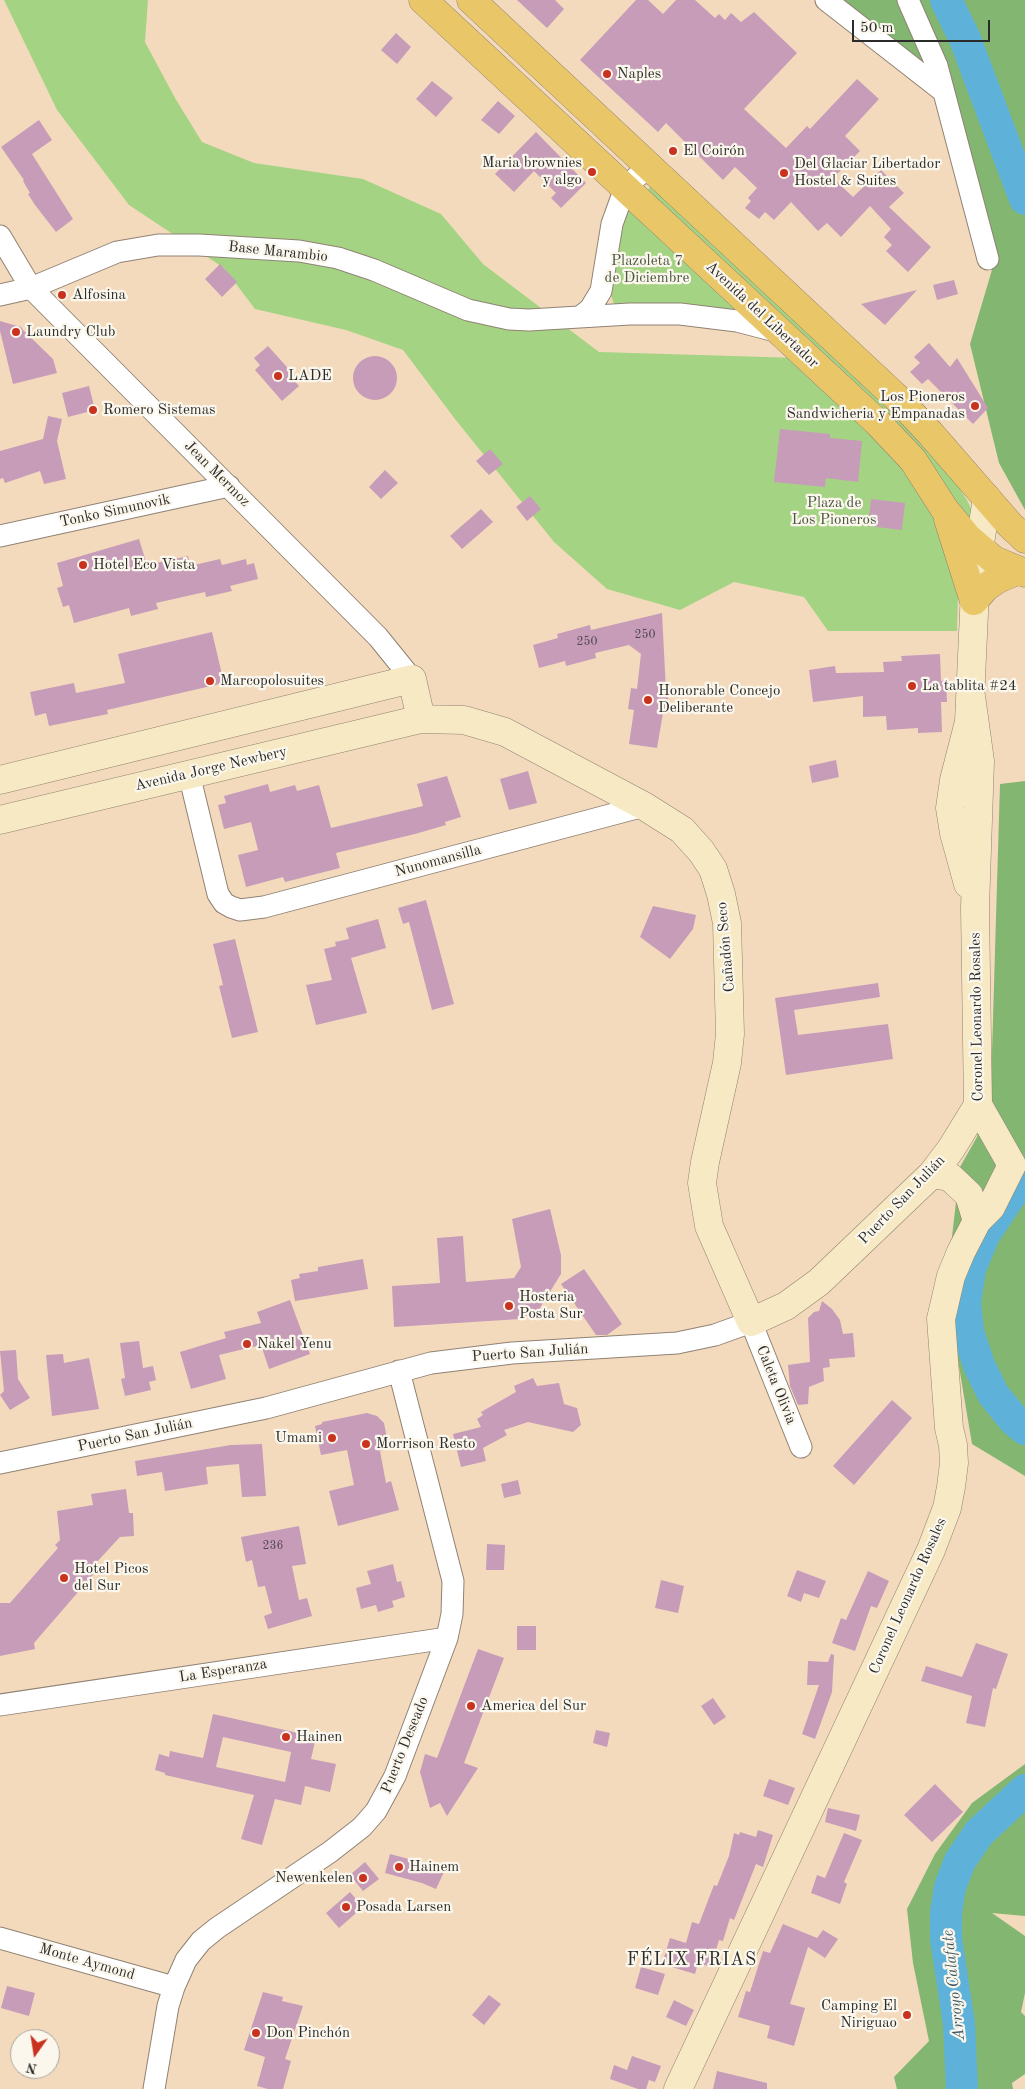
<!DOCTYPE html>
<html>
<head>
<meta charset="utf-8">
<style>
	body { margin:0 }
	#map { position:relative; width:1025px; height:2089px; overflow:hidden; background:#f4dabc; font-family:"Old Standard TT",serif }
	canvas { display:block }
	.north { position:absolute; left:10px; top:2029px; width:50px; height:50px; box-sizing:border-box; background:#fbf7ec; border:1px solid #a8a59f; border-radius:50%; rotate:193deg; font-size:14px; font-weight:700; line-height:20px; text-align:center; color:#2b2b2b }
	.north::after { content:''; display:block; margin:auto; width:18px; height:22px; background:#c8321e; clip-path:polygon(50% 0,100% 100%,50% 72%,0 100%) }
	.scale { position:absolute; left:852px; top:20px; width:138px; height:22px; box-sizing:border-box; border:2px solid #2b2b2b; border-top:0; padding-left:6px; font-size:15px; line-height:18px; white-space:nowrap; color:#2b2b2b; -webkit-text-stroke:4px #fbf7ec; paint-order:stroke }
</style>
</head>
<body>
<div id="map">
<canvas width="1025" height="2089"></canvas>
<div class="north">N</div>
<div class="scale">50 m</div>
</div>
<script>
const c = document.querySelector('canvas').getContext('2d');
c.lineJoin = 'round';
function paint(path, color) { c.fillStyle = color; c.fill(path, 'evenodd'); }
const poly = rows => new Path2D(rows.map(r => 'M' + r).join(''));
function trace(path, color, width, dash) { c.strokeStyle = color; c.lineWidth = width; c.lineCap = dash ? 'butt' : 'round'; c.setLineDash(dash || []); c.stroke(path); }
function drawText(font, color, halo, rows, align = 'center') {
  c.font = font + ' "Old Standard TT",serif'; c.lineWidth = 4.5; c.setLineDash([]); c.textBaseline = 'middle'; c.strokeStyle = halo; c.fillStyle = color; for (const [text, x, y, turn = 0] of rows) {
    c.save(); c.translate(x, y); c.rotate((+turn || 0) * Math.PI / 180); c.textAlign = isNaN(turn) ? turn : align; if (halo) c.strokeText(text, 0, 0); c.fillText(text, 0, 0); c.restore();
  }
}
paint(poly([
	[4,0,148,0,145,42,175,98,202,142,254,163,363,179,441,214,483,264,599,352,800,358,895,444,949,542,958,596,957,631,828,631,804,597,734,582,680,610,607,589,554,542,455,419,403,350,346,330,255,309,224,268,129,205,57,110],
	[655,181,837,352,942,463,967,500,973,513,971,521,645,193],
	[628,209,748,316,617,306,614,304,610,293,615,233]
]), '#a4d483');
paint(poly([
	[838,0,1025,0,1025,510,999,463,970,344,994,263,947,88],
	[1025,781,1025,1476,972,1444,946,1289,960,1167,977,1137,992,1052,1000,784],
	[1025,1764,1025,1916,992,1913,1025,1936,1025,1993,1021,2012,1025,2016,1025,2074,1012,2083,1013,2089,897,2089,894,2077,929,2041,913,1963,907,1909,935,1854,972,1803]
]), '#83b671');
trace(poly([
	[946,0,965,39,1025,199],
	[1025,1173,984,1235,970,1269,965,1302,968,1332,979,1365,993,1394,1014,1420,1025,1429],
	[962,2089,959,2024,946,1939,946,1912,950,1887,960,1861,979,1833,1025,1790]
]), '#5eb2da', 32);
paint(poly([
	[517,0,555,0,564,9,547,28],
	[636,0,648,0,663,14,676,0,695,0,715,18,719,14,725,20,731,13,741,22,754,12,797,53,744,109,786,148,807,126,810,129,857,79,879,99,845,136,860,151,833,178,853,197,881,170,904,193,889,207,931,247,908,272,886,251,892,245,884,237,891,229,870,206,841,237,827,223,818,231,791,202,774,220,765,212,759,219,745,208,751,201,748,198,757,188,735,167,723,180,666,123,658,132,580,60],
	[396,33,411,47,397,64,381,50],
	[432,81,453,98,436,117,416,99],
	[498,101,515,116,499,134,481,120],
	[39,120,52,140,32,154,73,219,56,232,35,205,28,194,30,193,23,181,24,180,1,147],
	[536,132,586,183,561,208,551,198,556,193,534,171,514,192,495,174],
	[220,264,237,282,222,297,205,279],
	[954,280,958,294,937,300,933,285],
	[917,290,885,325,861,304],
	[0,321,21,327,23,330,53,359,57,373,13,384,0,331],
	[929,343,950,367,957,358,988,408,973,424,928,379,922,384,910,372,920,363,914,357],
	[268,346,295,376,292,378,299,386,282,401,255,370,260,365,254,358],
	'353 378a22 22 0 1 1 44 0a22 22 0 1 1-44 0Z',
	[89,386,95,410,68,417,62,393],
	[48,416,62,419,57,441,66,479,44,484,40,471,5,483,3,478,0,479,0,451,43,439],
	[780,429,830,434,830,438,862,441,858,482,826,478,825,487,774,482],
	[490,449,503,464,489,475,476,461],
	[385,470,398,483,381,499,369,487],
	[530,496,541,509,527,521,516,507],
	[871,499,905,503,902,530,868,526],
	[481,509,493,522,462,549,450,536],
	[139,539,147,565,188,556,190,566,220,559,222,565,246,559,247,565,254,563,258,579,230,586,232,591,206,597,205,592,156,603,158,609,131,616,129,608,74,623,69,605,63,607,57,588,63,586,57,563],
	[662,613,666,691,669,692,666,713,663,713,657,748,629,744,634,710,628,709,631,688,637,689,641,654,629,645,595,653,596,658,566,666,565,661,539,668,533,645,558,638,557,634,590,625,591,630],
	[212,632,224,683,107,710,108,714,49,726,46,713,35,716,30,692,74,683,76,693,125,683,118,654],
	[940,654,941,681,946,680,947,702,941,702,942,732,918,733,918,728,887,730,886,716,863,717,863,696,813,702,809,670,835,666,836,673,884,672,883,662,902,661,901,656],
	[836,760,839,777,812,783,809,766],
	[528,771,537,803,509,810,500,779],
	[447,776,461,817,445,822,446,825,415,834,336,853,340,868,285,882,283,877,246,887,238,855,258,850,251,822,224,829,218,805,226,803,224,796,268,784,270,792,295,785,297,791,319,785,331,828,423,806,417,784],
	[426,900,454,1004,432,1010,409,922,403,924,398,908],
	[653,906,696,915,693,929,670,959,640,937],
	[378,919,386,948,351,958,367,1013,316,1025,306,985,332,980,324,949,336,946,335,942,349,939,346,928],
	[235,939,258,1032,232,1038,219,986,223,985,213,944],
	[878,983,880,997,794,1010,798,1035,888,1024,893,1059,786,1075,775,998],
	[550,1209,561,1255,561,1274,538,1311,520,1319,394,1327,392,1286,440,1283,437,1238,463,1236,466,1282,514,1278,521,1267,512,1219],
	[363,1259,368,1289,295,1301,291,1280,300,1278,299,1274,318,1271,318,1267],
	[584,1269,622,1324,607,1335,596,1335,561,1284],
	[290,1300,310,1354,269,1369,261,1345,219,1355,226,1379,191,1389,180,1352,226,1338,224,1332,261,1323,257,1312],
	[822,1301,832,1309,840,1320,843,1334,853,1333,855,1357,829,1359,830,1367,823,1368,824,1381,809,1387,808,1404,798,1405,790,1386,788,1365,810,1362,808,1318,814,1312,819,1311],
	[139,1341,143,1368,153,1366,156,1380,149,1382,151,1390,125,1396,121,1379,125,1378,120,1343],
	[16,1350,18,1379,30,1398,10,1410,0,1395,4,1391,0,1351],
	[63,1354,64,1363,89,1358,99,1409,52,1416,46,1355],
	[533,1378,537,1386,559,1383,564,1404,577,1408,581,1425,573,1432,528,1422,504,1430,507,1435,483,1448,486,1461,461,1467,453,1434,481,1427,477,1419,483,1415,481,1412,516,1392,514,1386],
	[892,1400,912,1418,854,1485,833,1466],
	[367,1413,377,1416,384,1423,389,1449,380,1451,386,1483,391,1481,399,1510,338,1526,329,1491,354,1485,347,1450,321,1455,315,1426,322,1424,322,1422],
	[262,1444,266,1496,242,1497,239,1464,206,1467,208,1484,165,1491,162,1472,137,1476,135,1461,231,1445],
	[518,1480,521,1494,504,1498,501,1484],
	[126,1489,129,1513,133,1513,134,1536,120,1537,94,1565,98,1569,34,1643,35,1649,0,1656,0,1603,10,1603,58,1548,55,1545,60,1540,57,1511,93,1505,91,1494],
	[299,1526,306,1564,292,1566,299,1600,307,1598,312,1616,268,1629,264,1616,272,1613,265,1586,258,1587,252,1560,246,1562,241,1537],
	[487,1544,505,1545,504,1570,486,1570],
	[393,1564,397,1582,401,1581,405,1597,392,1601,394,1607,378,1612,376,1605,361,1609,356,1588,371,1584,367,1571],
	[797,1570,826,1581,819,1598,804,1593,801,1602,787,1596],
	[868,1571,889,1581,877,1608,871,1606,855,1651,832,1643,841,1618,846,1620],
	[661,1580,684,1586,678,1613,655,1608],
	[517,1626,536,1626,536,1650,517,1650],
	[976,1643,1008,1654,996,1689,993,1688,985,1727,966,1723,972,1696,921,1681,926,1666,962,1677],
	[478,1649,504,1658,464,1763,478,1768,447,1816,440,1803,430,1808,420,1772,425,1754,437,1758],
	[831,1654,834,1655,832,1692,815,1739,802,1734,819,1685,807,1685,808,1661,828,1662],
	[713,1698,726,1717,714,1725,701,1706],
	[213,1714,316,1737,311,1759,336,1764,330,1792,305,1786,301,1805,275,1799,262,1845,241,1839,254,1795,165,1775,165,1773,155,1770,159,1754,169,1757,170,1751,203,1758],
	[223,1737,291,1752,285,1782,216,1767],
	[596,1730,610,1733,607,1747,593,1743],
	[769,1779,795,1788,788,1805,763,1796],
	[935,1784,963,1812,932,1842,904,1815],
	[828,1808,860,1815,856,1831,825,1822],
	[758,1830,773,1835,763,1867,756,1864,734,1920,730,1918,723,1941,719,1940,711,1967,698,1963,695,1974,662,1964,670,1938,686,1943,692,1922,699,1924,714,1885,717,1886,729,1856,734,1833,739,1835,740,1832,756,1837],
	[844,1833,862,1840,844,1882,847,1884,840,1904,811,1893,817,1875,825,1878],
	[390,1854,420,1862,421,1861,444,1872,436,1889,422,1883,385,1873],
	[365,1862,379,1879,363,1891,350,1875],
	[350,1892,363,1907,339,1928,326,1913],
	[783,1924,817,1938,823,1930,838,1939,825,1958,808,1947,790,2004,805,2008,794,2046,767,2038,770,2026,738,2017,746,1991,750,1992,763,1951,770,1953],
	[641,1967,665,1974,658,1995,635,1988],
	[7,1986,35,1993,29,2016,1,2008],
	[263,1992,283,1997,282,2001,303,2006,285,2059,291,2061,283,2089,268,2089,257,2086,265,2057,244,2050],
	[489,1995,501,2004,484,2025,472,2015],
	[674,2000,694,2010,686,2026,666,2017],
	[632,2056,661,2066,655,2082,649,2080,646,2089,638,2089,610,2079,614,2065,627,2070],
	[717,2071,767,2083,767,2089,713,2089]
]), '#c69cb9');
const street = poly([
	[826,0,944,92],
	[908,0,937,66,988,259],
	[0,236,31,288,378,637,412,679],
	[0,295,31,288,117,252,158,245,199,245,299,251,338,258,374,270,468,310,509,319,529,320,630,314,680,314,737,321,779,332],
	[581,316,590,309,601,291,612,224,625,188,642,172,651,173,661,177],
	[0,536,229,486],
	[189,774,218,894,224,903,231,907,240,910,264,907,644,806],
	[0,1463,266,1408,431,1363,512,1353,677,1343,715,1335,751,1322,801,1447],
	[0,1705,447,1638],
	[0,1938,174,1987],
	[154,2089,168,2006,174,1987,186,1960,201,1941,217,1928,330,1852,362,1827,376,1811,395,1776,447,1638,452,1614,453,1581,399,1371]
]);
const secondary = poly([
	[0,780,412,679,421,719],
	[0,820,421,719,464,720,505,732,644,806,682,830,701,851,713,869,721,894,727,923,730,1034,727,1063,705,1162,702,1183,709,1226,751,1322,786,1306,819,1282,932,1174,951,1149,978,1105],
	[968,884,954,833,950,808,954,780,969,722,976,569,987,498],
	[932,1174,950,1177,969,1195,977,1221],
	[678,2089,931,1550,947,1508,951,1487,954,1463,953,1445,949,1428,941,1319,951,1276,961,1252,977,1221,991,1207,1012,1165,978,1105,975,908,980,761,971,696]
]);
const primary = poly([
	[423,0,878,423,913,460,945,510,968,538,994,560,1025,573],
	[471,0,896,397,930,433,1010,525,1025,539],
	[948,519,974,601,986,587,998,579,1017,571]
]);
trace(street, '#908274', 23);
trace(secondary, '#908274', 29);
trace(primary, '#908274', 29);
trace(street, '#fff', 21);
trace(secondary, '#f6e9c3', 28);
trace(primary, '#e9c769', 28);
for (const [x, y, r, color] of [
	[607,74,5,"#c8321e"],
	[673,151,5,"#c8321e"],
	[592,172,5,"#c8321e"],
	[784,173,5,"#c8321e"],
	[62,295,5,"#c8321e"],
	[16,332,5,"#c8321e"],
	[278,376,5,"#c8321e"],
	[975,406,5,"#c8321e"],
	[93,410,5,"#c8321e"],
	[83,565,5,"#c8321e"],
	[210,681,5,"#c8321e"],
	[912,686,5,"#c8321e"],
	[648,700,5,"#c8321e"],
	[509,1306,5,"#c8321e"],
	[247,1344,5,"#c8321e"],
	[332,1438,5,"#c8321e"],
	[366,1444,5,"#c8321e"],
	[64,1578,5,"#c8321e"],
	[471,1706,5,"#c8321e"],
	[286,1737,5,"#c8321e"],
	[399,1867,5,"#c8321e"],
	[363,1878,5,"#c8321e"],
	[346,1907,5,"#c8321e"],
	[907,2015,5,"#c8321e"],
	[256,2033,5,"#c8321e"]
]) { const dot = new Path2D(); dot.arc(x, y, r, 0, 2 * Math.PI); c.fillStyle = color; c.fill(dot); trace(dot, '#fbf7ec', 2); }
drawText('12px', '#52474e', null, [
	["250",645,635],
	["250",587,642],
	["236",273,1546]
]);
drawText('15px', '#2b2b2b', '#fbf7ec', [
	["Naples",617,74],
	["El Coirón",683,151],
	["Maria brownies",582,163,"right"],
	["y algo",582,180,"right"],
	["Del Glaciar Libertador",794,164],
	["Hostel & Suites",794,181],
	["Alfosina",72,295],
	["Laundry Club",26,332],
	["LADE",288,376],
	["Los Pioneros",965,397,"right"],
	["Sandwicheria y Empanadas",965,414,"right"],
	["Romero Sistemas",103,410],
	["Hotel Eco Vista",93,565],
	["Marcopolosuites",220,681],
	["La tablita #24",922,686],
	["Honorable Concejo",658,691],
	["Deliberante",658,708],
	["Hosteria",519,1297],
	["Posta Sur",519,1314],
	["Nakel Yenu",257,1344],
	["Umami",322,1438,"right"],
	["Morrison Resto",376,1444],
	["Hotel Picos",74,1569],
	["del Sur",74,1586],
	["America del Sur",481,1706],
	["Hainen",296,1737],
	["Hainem",409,1867],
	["Newenkelen",353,1878,"right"],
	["Posada Larsen",356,1907],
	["Camping El",897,2006,"right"],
	["Niriguao",897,2023,"right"],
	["Don Pinchón",266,2033]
], 'left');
drawText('15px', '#2b2b2b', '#fbf7ec', [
	["Base Marambio",278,252,6],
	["Avenida del Libertador",762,315,43],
	["Jean Mermoz",217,474,45],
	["Tonko Simunovik",115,511,-12],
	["Avenida Jorge Newbery",211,769,-13],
	["Nunomansilla",438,861,-15],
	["Cañadón Seco",726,947,-95],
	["Coronel Leonardo Rosales",977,1017,-91],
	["Puerto San Julián",902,1200,-46],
	["Puerto San Julián",530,1353,-4],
	["Caleta Olivia",776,1385,68],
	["Puerto San Julián",135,1435,-12],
	["Coronel Leonardo Rosales",908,1596,-66],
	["La Esperanza",223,1671,-9],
	["Puerto Deseado",405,1745,-68],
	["Monte Aymond",87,1962,16]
]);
drawText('15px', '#495541', '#fbf7ec', [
	["Plazoleta 7",647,261],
	["de Diciembre",647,278],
	["Plaza de",834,503],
	["Los Pioneros",834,520]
]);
drawText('italic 16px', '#3d5a68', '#fbf7ec', [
	["Arroyo Calafate",954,1985,-96]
]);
c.letterSpacing = '1px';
drawText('18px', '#2b2b2b', '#fbf7ec', [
	["FÉLIX FRIAS",692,1960]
]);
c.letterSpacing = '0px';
</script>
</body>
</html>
